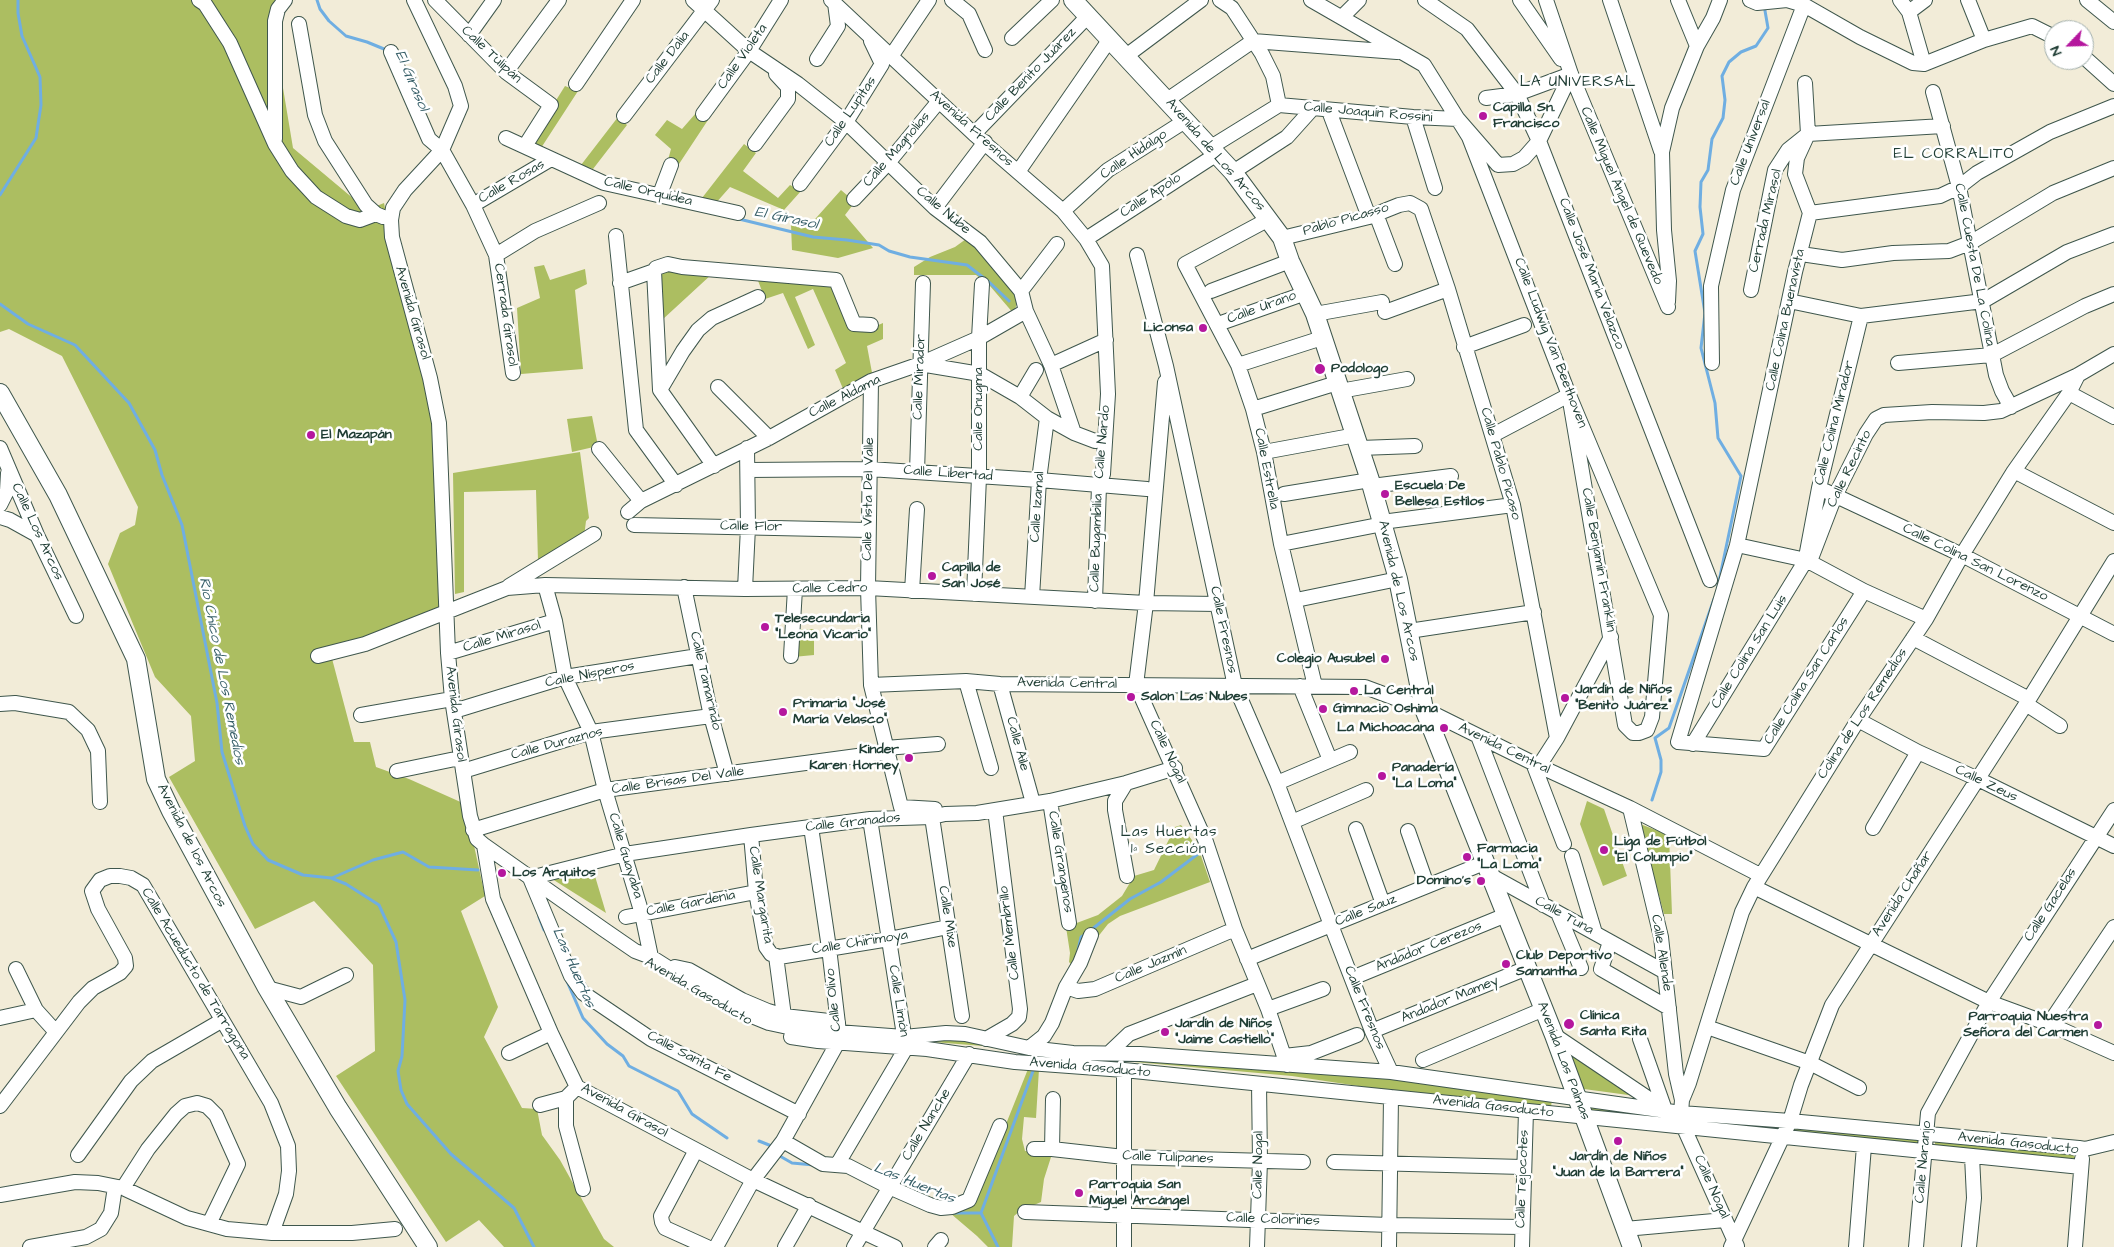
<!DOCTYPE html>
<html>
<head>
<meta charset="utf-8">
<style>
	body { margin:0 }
	#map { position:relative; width:2114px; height:1247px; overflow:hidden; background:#f2ecd8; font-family:"Architects Daughter",sans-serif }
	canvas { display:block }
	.north { position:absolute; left:2044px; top:20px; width:50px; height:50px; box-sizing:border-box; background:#fff; border:1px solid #a5b1ae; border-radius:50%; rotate:246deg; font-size:14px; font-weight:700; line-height:20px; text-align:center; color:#1f3d34 }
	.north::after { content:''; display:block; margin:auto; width:18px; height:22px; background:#b5179e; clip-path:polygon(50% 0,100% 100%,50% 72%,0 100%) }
</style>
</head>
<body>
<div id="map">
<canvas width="2114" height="1247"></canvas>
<div class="north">N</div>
</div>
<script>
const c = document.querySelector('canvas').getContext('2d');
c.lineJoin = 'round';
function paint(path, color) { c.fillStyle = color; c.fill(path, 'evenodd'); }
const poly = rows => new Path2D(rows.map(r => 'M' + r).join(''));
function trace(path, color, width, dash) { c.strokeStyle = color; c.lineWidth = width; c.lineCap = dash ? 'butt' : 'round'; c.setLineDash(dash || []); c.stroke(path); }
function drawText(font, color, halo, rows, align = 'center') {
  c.font = font + ' "Architects Daughter",sans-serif'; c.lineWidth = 5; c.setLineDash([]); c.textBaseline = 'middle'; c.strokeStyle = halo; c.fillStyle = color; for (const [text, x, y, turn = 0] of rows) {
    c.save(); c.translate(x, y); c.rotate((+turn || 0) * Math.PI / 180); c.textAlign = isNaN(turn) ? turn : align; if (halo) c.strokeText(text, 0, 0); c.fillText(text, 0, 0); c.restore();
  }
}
paint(poly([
	[0,0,279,0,282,82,293,148,367,210,384,203,394,254,423,369,435,429,441,607,330,651,354,742,370,742,376,767,409,779,465,804,485,896,461,911,498,1007,484,1037,522,1108,537,1109,542,1135,560,1160,604,1239,614,1247,504,1247,479,1220,446,1242,336,1076,375,1051,373,965,314,901,255,929,169,777,195,761,191,716,155,677,108,564,120,533,135,525,138,507,62,356,9,329,0,332],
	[565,86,578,91,541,148,530,142],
	[696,113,708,120,679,164,668,160,671,149,655,135,667,120,682,129],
	[618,117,627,125,593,169,581,165],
	[744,144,756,153,743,171,778,198,790,185,801,191,784,210,730,187,715,204,702,198],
	[841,190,855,202,845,215,873,248,838,258,792,250,791,225,808,227],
	[966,239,982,250,1012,287,1017,302,1014,314,990,286,976,275,914,275,914,267,930,257,955,247],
	[544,265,550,280,585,269,587,284,575,290,583,369,521,374,517,308,540,298,534,267],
	[667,265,712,274,662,320,658,271],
	[757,278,834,285,853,329,869,329,883,323,883,339,867,346,873,378,844,391,835,370,846,363,813,289,795,297,815,345,808,349,783,293,765,299],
	[592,416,598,446,572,452,567,419],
	[580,452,589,518,586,521,584,537,538,561,536,490,464,492,464,592,455,594,453,473],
	[795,629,814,629,814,655,793,657],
	[1587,801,1604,809,1627,876,1603,886,1580,824],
	[1640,824,1669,835,1672,914,1664,914,1654,877,1649,871],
	[1181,825,1199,850,1210,882,1120,916,1108,924,1097,938,1082,973,1079,973,1069,962,1070,953,1066,927,1098,915,1122,896,1134,876,1154,870,1175,827],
	[592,866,606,913,549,877],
	[965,1035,1364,1075,1552,1099,1551,1107,1385,1090,1292,1076,1101,1059,1045,1051,933,1042,925,1039],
	[1565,1044,1643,1097,1584,1089],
	[1028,1069,1039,1069,1036,1118,1024,1117,1022,1139,1025,1151,1052,1154,1044,1179,1041,1202,1020,1211,1014,1216,1012,1247,988,1247,977,1236,950,1213,974,1204],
	[1584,1103,1782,1125,1779,1132,1585,1110],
	[1795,1125,1919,1136,1922,1146,1791,1131],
	[1935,1141,2066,1150,2078,1159,1938,1149,1935,1144]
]), '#acbe61');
trace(poly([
	[317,0,320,9,329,21,346,36,367,42,384,49,386,52],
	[0,195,36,138,41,105,40,77,22,36,18,13,18,0],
	[739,219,813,237,847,240,879,245,889,251,910,257,967,265,989,282,1009,301],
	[0,304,28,324,75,345,129,403,155,450,162,475,182,525,217,703,222,752,245,826,253,844,268,860,303,875,331,878,346,884,379,905,396,942,405,1000,402,1056,398,1071,401,1090,407,1104,451,1154,514,1208,534,1247],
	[1718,586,1741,476,1718,438,1715,403,1701,348,1705,313,1695,251,1703,234,1700,207,1701,182,1708,170,1712,139,1723,118,1725,100,1722,76,1729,62,1741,52,1756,46,1768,28,1764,5],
	[1652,800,1661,772,1661,760,1655,738,1669,728,1714,599],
	[332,878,373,860,403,852,429,867,478,870],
	[539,917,544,930],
	[1091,930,1130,899,1161,882,1198,854],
	[1078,950,1081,937,1086,934],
	[566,979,583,1018,607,1044,623,1056,629,1066,678,1091,692,1114,727,1138],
	[759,1141,774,1147],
	[778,1155,792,1163,814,1165],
	[951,1213,981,1213],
	[998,1247,981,1213,1033,1071]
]), '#6faee2', 3);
const minor = poly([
	[199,0,205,4,230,43,275,144,292,171,316,197,346,216,360,220,376,214],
	[414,0,455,86,461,106,442,150,405,190,393,208,391,220,392,237,430,378,439,423,448,653,452,699,470,816,477,839,484,845,603,929,635,951,651,957,689,981,747,1014,769,1023,797,1029,904,1037,946,1033,965,1034,1029,1048,1073,1053,1140,1054,1391,1072,1681,1113,1790,1121,2079,1148,2085,1149,2114,1142],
	[435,0,506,72,551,105,525,146],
	[693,0,749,51,798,84,846,122,935,208,980,242,1021,291,1026,311,1051,365,1074,433],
	[831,0,974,134,1063,211,1086,239,1102,266,1108,394,1103,474,1099,486,1095,601],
	[952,0,969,14,985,50],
	[1220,0,1232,8,1262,54,1273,76,1279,105],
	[1311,0,1424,65,1469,137,1569,395,1661,615,1652,717,1647,730,1639,733,1633,733,1625,725,1569,395],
	[1425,0,1467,29,1517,94,1539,141,1710,580],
	[1520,0,1561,59],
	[1546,0,1571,74,1668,307],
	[1610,0,1661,151],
	[1678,0,1697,46],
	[1750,0,1757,3,1787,0,1804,5,1860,37,1913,63,1924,64,1984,40,2032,26,2054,37],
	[1900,0,1909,12,1924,64],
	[1968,0,1984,40],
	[2087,0,2114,22],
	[1909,12,1925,0],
	[1342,17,1359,0],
	[299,24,315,115,325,141,366,205,376,214,383,217],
	[469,35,494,0],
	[1012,38,1052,0],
	[391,52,429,139,442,150,473,205,496,255,513,373],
	[892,55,929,0],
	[1126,56,1201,0],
	[2084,57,2114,84],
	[817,59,838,26,835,3],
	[506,72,559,0],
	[1805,83,1808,134,1797,158,1795,174,1810,213],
	[576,84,633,0],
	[1933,92,1959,187,1996,375,2002,391,2011,407],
	[1486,98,1517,94,1571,74],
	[1167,100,1253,41,1397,52],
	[1279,105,1413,117,1458,119,1498,165,1513,164,1524,158,1539,141,1571,74],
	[1329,111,1369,217],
	[703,114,749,51,781,0],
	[624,116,712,0],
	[1413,117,1435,188],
	[974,134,1088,16],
	[1808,134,1943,126],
	[506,138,604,183,738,213],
	[275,139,275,21,278,9,285,0],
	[755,144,788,99,788,87,776,74],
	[1211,147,1279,105],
	[1018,172,1110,39],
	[1233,172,1287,137,1313,108],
	[800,184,846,122,882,64,871,41],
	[660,194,671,165],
	[854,199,888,163,939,101],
	[473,205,551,159],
	[935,208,985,142],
	[1063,211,1108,170,1185,121],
	[1810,213,1795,272,1737,545,1678,742,1764,749,1864,591],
	[1810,213,1940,196,1959,187,1977,173,2050,132,2114,106],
	[1376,214,1395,264],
	[1269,219,1185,264,1238,365,1253,409,1264,452,1281,544,1315,686],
	[616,236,636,430,676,485],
	[1282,238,1369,217,1399,205,1410,203,1421,209,1448,289,1513,505,1557,738],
	[1086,239,1217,154],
	[1801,254,1842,260,1893,253,1949,251,1970,243,2053,193,2114,168],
	[496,255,535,231,599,203],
	[1137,255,1166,366,1235,686,1277,783,1331,925,1372,1031,1391,1072],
	[620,283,654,271],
	[1751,290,1775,170,1788,150,1808,134],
	[1021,291,1057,244],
	[1211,291,1290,261],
	[1789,301,1861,316,1983,301,2067,252,2114,234],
	[1668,302,1669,281,1664,230,1662,152,1672,108,1697,46,1713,18,1720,0],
	[1385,312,1448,289],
	[1315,314,1382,302],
	[1218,324,1306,293],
	[1464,347,1524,325],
	[1712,363,1711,286,1733,190,1804,5],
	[1898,363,1992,355,2085,306,2114,294],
	[920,364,980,374,1020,397,1047,418,1074,433,1095,441],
	[1051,365,1106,340],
	[1238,365,1322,338],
	[871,381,868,588,871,685,901,807,935,809],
	[1165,382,1146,603,1136,685,1206,842,1235,929,1268,1009,1287,1065],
	[718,387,769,438],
	[660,390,683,351,698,330,712,318,758,297],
	[1340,391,1407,379],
	[2069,393,2114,417],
	[1020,397,1036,370],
	[1253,409,1337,383],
	[1493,435,1569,395],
	[0,448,37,535,76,616],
	[1360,448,1415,446],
	[599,449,641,501],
	[1264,452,1356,435],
	[714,466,660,390,654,271,656,268,668,264,682,267,836,280,854,324,871,325],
	[748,470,869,469,1039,480,1147,489],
	[2014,471,2114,523],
	[917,472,923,283],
	[1372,486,1451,476],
	[1819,488,1962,555,2114,634],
	[1284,494,1370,480],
	[0,505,7,491,8,473],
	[628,512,641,501,769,438,871,381,920,364,979,338,1026,311],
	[0,517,10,520,37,535],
	[1382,522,1513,505],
	[634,525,868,530],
	[1281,544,1383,524],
	[1737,545,1806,560,1864,591,1926,619],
	[1807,552,1819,488,1861,316],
	[545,585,555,621,565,677,591,732,605,790,642,914,651,957],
	[509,586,594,534],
	[684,587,711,716,727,774],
	[745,589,748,527,747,448],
	[912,591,917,509],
	[974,594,979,477,979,338,982,284],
	[1032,597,1039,480,1047,418],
	[1296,600,1398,579],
	[1409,631,1534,612],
	[1913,638,2029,699],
	[448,653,555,621],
	[318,656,365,644,507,588,545,585,745,589,868,588,1146,603,1218,604],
	[791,656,795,589],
	[966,681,991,768],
	[1000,684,1033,803],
	[871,685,966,681,1000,684,1365,687,1424,709,1539,766,1630,808,1760,875],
	[1300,686,1330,760],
	[0,704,15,703,69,712,88,730,98,751,100,802],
	[2026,704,2060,726],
	[454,711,565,677,698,656],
	[361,715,452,699],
	[1858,720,1918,752,1978,779,2114,846],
	[1478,736,1543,905],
	[1693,744,1806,560,1812,556,1835,496,1866,434,1876,419,1884,415,1932,412,1984,413,2001,411,2078,375,2114,354],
	[885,748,938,744],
	[1533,763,1564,844],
	[1539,766,1557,738,1611,637],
	[397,771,460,758],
	[463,771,591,732,711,716],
	[1126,783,1115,801,1115,810,1127,876],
	[1277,783,1350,752],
	[1050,801,1069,923],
	[1630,808,1661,937,1676,1074,1682,1100],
	[932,817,962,1016],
	[1292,822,1366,790],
	[1873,828,1918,752],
	[1356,829,1383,904],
	[473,830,605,790,887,752],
	[1408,831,1427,885],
	[751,835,756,892,766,947,771,954,779,957,889,939,948,927],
	[484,845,493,899,551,1033,577,1087,753,1180,895,1247],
	[1572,856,1595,933],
	[1490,875,1665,972],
	[1754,887,1989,1002,2049,1024,2114,1053],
	[1558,913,1581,968],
	[626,917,756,892],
	[1610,942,1601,969,1669,1008],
	[776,956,784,1016],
	[1247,959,1484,863],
	[675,967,689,970,742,1000,768,1011,784,1016,838,1022],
	[16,969,36,1010,55,1031],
	[1352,978,1506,915],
	[1066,987,1078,991,1095,989,1235,929],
	[267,988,301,997,346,975],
	[1268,1009,1323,989],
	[0,1018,36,1010],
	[2049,1024,2114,927],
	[1707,1027,1810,1063,1859,1088],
	[1372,1031,1527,968],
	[1554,1035,1661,1107],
	[791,1037,818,1041,927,1049,1015,1062,1124,1070,2081,1167],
	[986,1039,1012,1024,1019,1017,1020,1009,995,810],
	[1640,1039,1665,1110],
	[1029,1048,1044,1036,1052,1023,1066,987,1080,963,1091,935],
	[509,1053,551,1033],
	[1109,1053,1129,1034,1257,984],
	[1284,1056,1311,1053,1357,1035],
	[1423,1060,1544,1009],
	[577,1087,566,1098,566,1126,583,1189],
	[540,1105,566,1098],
	[0,1106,79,1002,93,988,120,973,126,966,125,958,98,909,92,891,100,880,110,876,120,876,131,878,143,885,271,1103,288,1146,289,1171,286,1194,272,1233],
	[1681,1113,1682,1100,1689,1083,1742,912,1754,887,1858,720,1926,619,1962,555,2014,471,2069,393,2078,375],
	[799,1114,651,1039,583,993,571,976,530,878,625,854,751,835,870,819,932,817,945,814,977,813,1050,801,1126,783,1175,768],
	[1684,1128,1737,1246],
	[783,1141,823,1164,848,1166,889,1187,930,1205,941,1208,952,1207,969,1200,1000,1126],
	[1034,1149,1052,1149,1124,1157,1303,1162],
	[1052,1149,1053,1099],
	[696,1150,661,1216,662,1222,665,1228,707,1247],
	[78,1155,131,1081,152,1061,221,1021],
	[1334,1162,1522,1167],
	[837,1165,906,1048,870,819],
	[123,1188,148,1149,176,1114,185,1106,197,1103,207,1106,216,1115,238,1164,209,1224],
	[0,1195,75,1182,98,1183,123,1188,187,1218,227,1229,272,1233,352,1233,395,1229],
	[1025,1212,1389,1225,1522,1227],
	[1625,1229,1725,1220],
	[30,1247,86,1237,101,1229,111,1213,115,1187],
	[716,1247,753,1180,783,1141,838,1042,839,1032,829,948,811,827],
	[785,1247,809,1205],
	[854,1247,969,1054],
	[935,1247,941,1240],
	[1124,1247,1124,1070],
	[1257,1247,1260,1161,1259,1084],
	[1389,1247,1391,1097],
	[1522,1247,1526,1111],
	[1731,1247,1790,1121,1801,1085,1832,1005,2026,704,2114,561],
	[1856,1247,1864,1146],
	[1916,1247,1928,1113,1989,1002,2114,810],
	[1969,1247,1974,1198,1972,1156],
	[2075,1247,2082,1159]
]);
const major = poly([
	[1073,0,1233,172,1282,238,1290,261,1315,314,1370,480,1398,579,1424,709,1554,1035,1632,1247],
	[0,393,58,495,136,659,156,779,171,811,267,988,338,1108,428,1247]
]);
trace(minor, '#3f574d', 16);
trace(major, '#3f574d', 20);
trace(minor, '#fff', 14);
trace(major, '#fff', 18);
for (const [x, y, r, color] of [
	[1483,116,5,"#b5179e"],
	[1203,328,5,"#b5179e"],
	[1320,369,6,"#b5179e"],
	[311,435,5,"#b5179e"],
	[1385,494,5,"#b5179e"],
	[932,576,5,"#b5179e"],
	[765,627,5,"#b5179e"],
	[1385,659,5,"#b5179e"],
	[1354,691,5,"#b5179e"],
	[1131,697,5,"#b5179e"],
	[1565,698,5,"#b5179e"],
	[1323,709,5,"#b5179e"],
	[783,712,5,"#b5179e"],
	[1444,728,5,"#b5179e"],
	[909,758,5,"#b5179e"],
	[1382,776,5,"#b5179e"],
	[1604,850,5,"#b5179e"],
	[1467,857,5,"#b5179e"],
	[502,873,5,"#b5179e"],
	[1481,881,5,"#b5179e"],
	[1506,964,5,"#b5179e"],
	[1569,1024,6,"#b5179e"],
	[2098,1025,5,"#b5179e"],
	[1165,1032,5,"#b5179e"],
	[1618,1141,5,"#b5179e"],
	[1079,1193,5,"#b5179e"]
]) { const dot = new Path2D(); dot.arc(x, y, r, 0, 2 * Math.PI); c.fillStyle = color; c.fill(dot); trace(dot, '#fff', 2); }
drawText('14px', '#1f3d34', '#fff', [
	["Calle Tulipán",491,55,43],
	["Calle Violeta",743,57,-55],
	["Calle Dalia",668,58,-52],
	["Calle Benito Juárez",1031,75,-46],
	["Calle Lupitas",851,112,-56],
	["Calle Joaquín Rossini",1368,113,5],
	["Avenida Fresnos",971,129,42],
	["Calle Universal",1751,143,-69],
	["Calle Magnolias",897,150,-49],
	["Calle Hidalgo",1134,155,-34],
	["Avenida de Los Arcos",1215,155,49],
	["Calle Rosas",512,182,-30],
	["Calle Orquídea",648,192,13],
	["Calle Apolo",1151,196,-33],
	["Calle Miguel Ángel de Quevedo",1621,196,67],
	["Calle Nube",943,211,40],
	["Pablo Picasso",1346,220,-16],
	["Cerrada Mirasol",1766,221,-77],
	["Calle Cuesta De La Colina",1974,265,79],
	["Calle José María Velazco",1591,274,69],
	["Calle Urano",1262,308,-20],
	["Avenida Girasol",412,313,74],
	["Cerrada Girasol",505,315,82],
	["Calle Colina Buenavista",1786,320,-78],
	["Calle Ludwig Van Beethoven",1550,343,69],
	["Calle Mirador",920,377,-88],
	["Calle Aldama",845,397,-27],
	["Calle Onugma",979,409,-90],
	["Calle Colina Mirador",1835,423,-76],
	["Calle Nardo",1103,442,-85],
	["Calle Pablo Picaso",1500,464,74],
	["Calle Estrella",1266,469,79],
	["Calle Recinto",1850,469,-64],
	["Calle Libertad",948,474,4],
	["Calle Vista Del Valle",869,499,-89],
	["Calle Izamal",1038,507,-86],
	["Calle Flor",751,527,1],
	["Calle Los Arcos",37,532,65],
	["Calle Bugambilia",1097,543,-88],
	["Calle Benjamín Franklin",1598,560,80],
	["Calle Colina San Lorenzo",1975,563,26],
	["Calle Cedro",830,589,-1],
	["Avenida de Los Arcos",1398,591,77],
	["Calle Fresnos",1223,630,78],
	["Calle Mirasol",502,637,-17],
	["Calle Colina San Luis",1750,652,-58],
	["Calle Nísperos",590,675,-11],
	["Calle Tamarindo",705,681,77],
	["Calle Colina San Carlos",1807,681,-58],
	["Avenida Central",1067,684,1],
	["Avenida Girasol",455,714,83],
	["Colina de Los Remedios",1863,714,-57],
	["Calle Duraznos",557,744,-15],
	["Calle Aile",1017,744,75],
	["Avenida Central",1504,749,26],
	["Calle Nogal",1167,752,65],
	["Calle Brisas Del Valle",678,781,-8],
	["Calle Zeus",1986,784,26],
	["Calle Granados",853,823,-6],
	["Avenida de los Arcos",191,846,63],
	["Calle Guayaba",625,856,73],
	["Calle Grangenos",1060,862,81],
	["Avenida Chañar",1903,894,-57],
	["Calle Margarita",760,895,81],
	["Calle Gardenia",691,904,-11],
	["Calle Gacelas",2051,905,-57],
	["Calle Sauz",1366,911,-22],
	["Calle Tuna",1564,916,29],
	["Calle Mixe",947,917,81],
	["Calle Membrillo",1010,933,-97],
	["Calle Chirimoya",860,943,-9],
	["Andador Cerezos",1429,947,-22],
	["Calle Allende",1661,953,81],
	["Calle Jazmín",1151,965,-23],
	["Calle Acueducto de Tarragona",195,974,59],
	["Avenida Gasoducto",698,992,30],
	["Calle Olivo",834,1000,-96],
	["Andador Mamey",1450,1000,-22],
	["Calle Limón",898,1001,81],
	["Calle Fresnos",1364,1008,68],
	["Calle Santa Fe",689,1057,28],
	["Avenida Las Palmas",1563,1061,69],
	["Avenida Gasoducto",1090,1068,5],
	["Avenida Gasoducto",1493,1107,6],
	["Avenida Girasol",624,1111,29],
	["Calle Nanche",927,1125,-59],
	["Avenida Gasoducto",2018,1144,6],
	["Calle Tulipanes",1168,1158,2],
	["Calle Naranjo",1924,1162,-85],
	["Calle Nogal",1259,1165,-89],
	["Calle Tejocotes",1523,1179,-88],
	["Calle Nogal",1711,1187,66],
	["Calle Colorines",1273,1220,2]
]);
drawText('bold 14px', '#1f3d34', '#fff', [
	["Capilla Sn.",1493,108],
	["Francisco",1493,124],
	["Liconsa",1193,328,"right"],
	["Podologo",1331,369],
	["El Mazapán",321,435],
	["Escuela De",1395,486],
	["Bellesa Estilos",1395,502],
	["Capilla de",942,568],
	["San José",942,584],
	["Telesecundaria",775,619],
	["\"Leona Vicario\"",775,635],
	["Colegio Ausubel",1375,659,"right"],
	["Jardín de Niños",1575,690],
	["\"Benito Juárez\"",1575,706],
	["La Central",1364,691],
	["Salon Las Nubes",1141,697],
	["Primaria \"José",793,704],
	["María Velasco\"",793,720],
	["Gimnacio Oshima",1333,709],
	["La Michoacana",1434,728,"right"],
	["Kinder",899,750,"right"],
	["Karen Horney",899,766,"right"],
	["Panadería",1392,768],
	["\"La Loma\"",1392,784],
	["Liga de Fútbol",1614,842],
	["\"El Columpio\"",1614,858],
	["Farmacia",1477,849],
	["\"La Loma\"",1477,865],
	["Los Arquitos",512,873],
	["Domino's",1471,881,"right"],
	["Club Deportivo",1516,956],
	["Samantha",1516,972],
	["Clínica",1580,1016],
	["Santa Rita",1580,1032],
	["Parroquia Nuestra",2088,1017,"right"],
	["Señora del Carmen",2088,1033,"right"],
	["Jardín de Niños",1175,1024],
	["\"Jaime Castiello\"",1175,1040],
	["Jardín de Niños",1618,1157,"center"],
	["\"Juan de la Barrera\"",1618,1173,"center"],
	["Parroquia San",1089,1185],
	["Miguel Arcángel",1089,1201]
], 'left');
drawText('italic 15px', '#375f68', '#fff', [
	["El Girasol",411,81,67],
	["El Girasol",786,219,12],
	["Río Chico de Los Remedios",221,671,79],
	["Las Huertas",573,968,66],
	["Las Huertas",914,1184,22]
]);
c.letterSpacing = '1px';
drawText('15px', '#1f3d34', '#fff', [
	["LA UNIVERSAL",1578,83],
	["EL CORRALITO",1954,155],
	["Las Huertas",1169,833],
	["1ª Sección",1169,850]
]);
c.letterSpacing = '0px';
</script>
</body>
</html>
